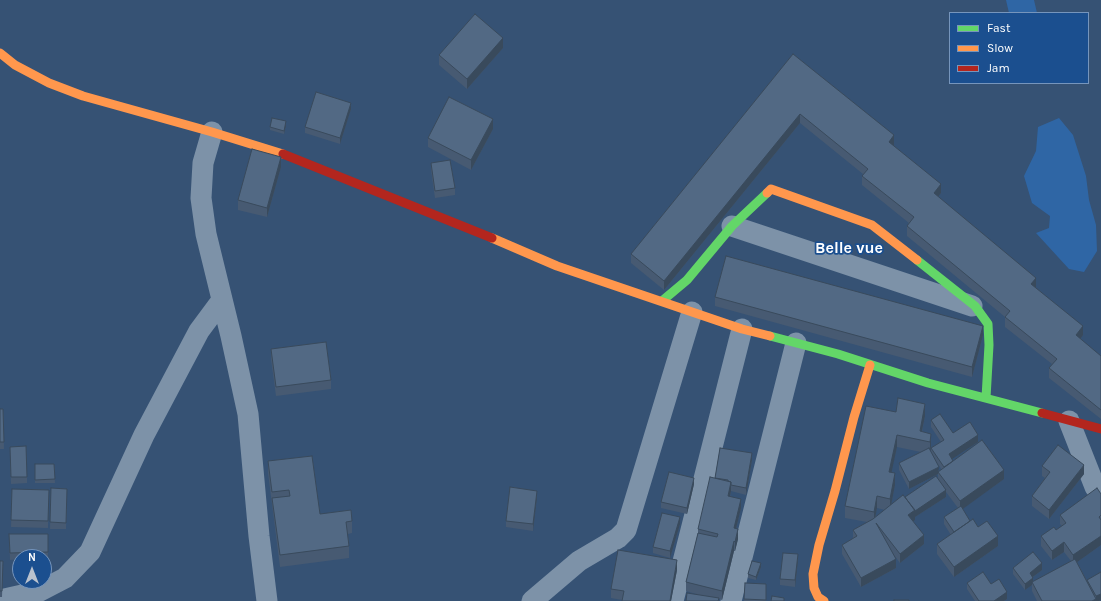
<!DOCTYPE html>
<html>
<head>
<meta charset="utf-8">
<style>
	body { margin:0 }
	#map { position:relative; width:1101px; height:601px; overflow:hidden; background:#365274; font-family:Karla,sans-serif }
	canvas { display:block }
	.legend { position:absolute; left:949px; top:12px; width:140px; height:72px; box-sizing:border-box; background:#1b4f8f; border:1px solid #7695bc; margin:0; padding:5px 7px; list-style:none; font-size:12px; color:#fff }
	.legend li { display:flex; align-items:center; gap:8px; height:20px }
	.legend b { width:20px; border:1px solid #7695bc }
	.north { position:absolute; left:12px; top:549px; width:40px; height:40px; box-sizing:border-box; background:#1b4f8f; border:1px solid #7695bc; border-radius:50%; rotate:0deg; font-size:11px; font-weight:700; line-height:16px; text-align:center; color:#fff }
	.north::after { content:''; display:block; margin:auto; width:14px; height:18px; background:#b9c2ce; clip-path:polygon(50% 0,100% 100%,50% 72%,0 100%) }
</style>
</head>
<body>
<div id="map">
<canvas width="1101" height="601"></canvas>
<ul class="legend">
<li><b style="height:5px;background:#63d668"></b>Fast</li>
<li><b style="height:5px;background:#ff974d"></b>Slow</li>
<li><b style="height:5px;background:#b3261e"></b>Jam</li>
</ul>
<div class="north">N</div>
</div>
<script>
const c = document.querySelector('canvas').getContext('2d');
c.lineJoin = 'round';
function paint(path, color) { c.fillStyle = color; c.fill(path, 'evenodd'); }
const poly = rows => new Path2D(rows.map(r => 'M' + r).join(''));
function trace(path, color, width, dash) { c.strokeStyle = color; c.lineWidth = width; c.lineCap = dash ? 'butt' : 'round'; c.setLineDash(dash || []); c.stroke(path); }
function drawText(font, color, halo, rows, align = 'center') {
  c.font = font + ' Karla,sans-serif'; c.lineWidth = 3.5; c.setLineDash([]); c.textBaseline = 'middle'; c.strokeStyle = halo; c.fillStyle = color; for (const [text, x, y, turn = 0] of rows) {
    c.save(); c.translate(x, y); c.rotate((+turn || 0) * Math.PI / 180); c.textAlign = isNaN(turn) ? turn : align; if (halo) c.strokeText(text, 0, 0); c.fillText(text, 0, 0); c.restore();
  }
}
paint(poly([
	[1006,0,1034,0,1037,13,1009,13],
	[1059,118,1073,135,1086,176,1089,200,1096,225,1097,251,1084,272,1069,269,1036,233,1049,228,1050,216,1032,203,1024,176,1036,151,1038,127]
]), '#2f66a5');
trace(poly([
	[212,132,203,163,201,198,206,234,231,336,248,414,259,536,267,601],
	[732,226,972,306],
	[1069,421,1095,487,1101,495],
	[0,600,40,591,65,578,90,552,144,435,199,331,222,300],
	[532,601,579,561,618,538,626,530,692,312],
	[673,601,742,329],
	[731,601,796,343]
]), '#7d92a8', 21);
trace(poly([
	[917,260,975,306,988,324,989,345,986,398],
	[662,301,687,280,732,226,767,193],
	[770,336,838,354,928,383,1042,413]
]), '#63d668', 9);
trace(poly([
	[0,53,15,65,49,83,83,96,212,132,283,154],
	[767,193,771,189,872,225,917,260],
	[492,238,557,266,742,329,770,336],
	[824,601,818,597,814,588,813,574,819,545,835,491,854,417,870,365]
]), '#ff974d', 9);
trace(poly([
	[283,154,492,238],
	[1042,413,1101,429]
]), '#b3261e', 9);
paint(poly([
	[503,48,467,89,439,65,439,55],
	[793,54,894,145,893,146,941,193,938,197,1036,287,1036,288,1083,335,1080,339,1101,356,1101,419,1049,378,1049,368,1052,364,1005,327,1005,317,907,236,907,226,909,223,862,185,862,176,863,174,800,123,664,290,631,263,631,254],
	[351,109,340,144,305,133,305,127],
	[286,125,284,134,270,130,270,127],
	[493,129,471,170,428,147,428,138],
	[431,163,455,188,455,195,435,198,431,170],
	[281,167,267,217,238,210,238,200],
	[715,297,983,335,972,377,715,306],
	[271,349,331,380,331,389,276,396,271,359],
	[0,409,3,409,4,449,0,449],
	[896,412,925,416,922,432,931,434,931,446,930,451,931,454,931,448,941,442,931,427,931,420,953,433,978,442,951,459,953,461,1004,479,962,509,970,521,978,527,998,546,954,577,937,554,937,544,951,535,944,524,944,517,958,508,946,492,946,497,915,517,915,520,913,521,924,544,900,563,893,554,896,568,861,587,842,554,842,545,853,539,853,530,867,522,845,518,845,506],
	[897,447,921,452,899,463,899,470,909,489,938,474,938,479,905,497,891,505,895,485,891,472],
	[932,456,942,470,939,472],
	[877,508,885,510,875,517],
	[720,448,752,460,746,495,731,491,730,497,741,508,736,529,738,539,735,551,734,551,722,600,719,599,719,601,703,596,686,591,686,582,698,533,698,529,715,478],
	[10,453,27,477,27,483,11,484],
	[268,461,320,514,352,521,352,533,348,534,349,546,349,558,280,567,268,473],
	[35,464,54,464,55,483,35,483],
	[1042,466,1084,474,1049,519,1032,506,1032,496,1045,478,1042,476],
	[694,484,687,514,661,508,661,502],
	[51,488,67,489,66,529,50,529],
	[12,489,49,490,48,528,11,527],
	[1101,494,1101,545,1077,562,1087,581,1101,572,1101,600,1099,601,1037,601,1032,591,1032,585,1025,590,1013,574,1013,568,1042,570,1033,577,1033,582,1071,561,1064,552,1052,560,1041,546,1041,536,1056,530,1062,526,1060,524,1060,515],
	[537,497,533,531,506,527,506,521],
	[680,524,670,558,653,553,653,547],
	[9,534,48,534,48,559,44,559,44,557,20,557,20,559,10,560],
	[798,560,795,587,780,585,780,579],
	[0,561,3,567,2,597,0,597],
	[761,567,756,580,748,578,748,574],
	[677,570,671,601,622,601,622,600,611,598,611,589],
	[745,583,766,584,766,601,744,601],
	[967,583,991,584,1007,599,1004,601,975,601,967,589]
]), '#475a72');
paint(poly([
	[503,38,503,48,467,89,467,79],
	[351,103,351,109,340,144,340,138],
	[800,114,800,123,664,290,664,281],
	[493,119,493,129,471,170,471,160],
	[286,121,286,125,284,134,284,131],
	[894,135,894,145,889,152,889,142],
	[281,157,281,167,267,217,267,208],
	[941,184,941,193,934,202,934,193],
	[1036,278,1036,287,1031,293,1031,284],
	[983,326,983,335,972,377,972,367],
	[1083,326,1083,335,1076,345,1076,335],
	[925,404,925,416,920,440,920,431],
	[931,434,931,446,930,454,930,442],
	[897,435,897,447,889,484,889,472],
	[978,435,978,442,949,461,949,454],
	[752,453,752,460,746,495,746,488],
	[1084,465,1084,474,1049,519,1049,510],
	[939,467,938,474,909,489,909,482],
	[1004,470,1004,479,960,511,960,501],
	[895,473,895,485,890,511,890,499],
	[694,478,694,484,687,514,687,508],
	[731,482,731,491,728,505,728,496],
	[946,490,946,497,915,517,915,520,908,525,908,515,915,510],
	[537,491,537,497,533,531,533,524],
	[877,496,877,508,874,524,874,512],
	[741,499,741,508,734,537,734,528],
	[680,517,680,524,670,558,670,551],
	[738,529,738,539,735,551,735,542],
	[924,535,924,544,900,563,900,554],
	[998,536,998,546,954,577,954,567],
	[1101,536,1101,545,1073,565,1073,555],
	[734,541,734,551,722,600,722,591],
	[1064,542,1064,552,1052,560,1052,551],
	[798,554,798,560,795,587,795,580],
	[896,559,896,568,861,587,861,578],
	[677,560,677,570,671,601,670,601],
	[761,563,761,567,756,580,756,577],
	[1042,563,1042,570,1030,579,1030,573],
	[1033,578,1033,584,1032,582,1032,585,1025,590,1025,584],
	[1007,592,1007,599,1004,601,994,601],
	[1101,594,1101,600,1099,601,1092,601,1096,599,1096,596]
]), '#394a5c');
const building = poly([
	[475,14,503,38,467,79,439,55,475,14],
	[793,54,894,135,889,142,941,184,934,193,1036,278,1031,284,1083,326,1076,335,1101,356,1101,410,1049,368,1057,359,1005,317,1010,311,907,226,914,217,862,176,868,169,800,114,664,281,631,254,793,54],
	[316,92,351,103,340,138,305,127,316,92],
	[449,97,493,119,471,160,428,138,449,97],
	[272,118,286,121,284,131,270,127,272,118],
	[252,149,281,157,267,208,238,200,252,149],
	[450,160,455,188,435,191,431,163,450,160],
	[726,256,983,326,972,367,715,297,726,256],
	[326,342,331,380,276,387,271,349,326,342],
	[898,398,925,404,920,431,931,434,930,442,897,435,889,472,895,473,890,499,877,496,874,512,845,506,866,406,896,412,898,398],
	[0,409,3,409,4,442,0,442,0,409],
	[940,414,953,433,970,422,978,435,949,454,953,461,944,467,931,448,944,440,931,420,940,414],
	[982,440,1004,470,960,501,938,472,982,440],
	[1058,445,1084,465,1049,510,1032,496,1050,472,1042,466,1058,445],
	[26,446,27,477,11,477,10,447,26,446],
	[720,448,752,453,746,488,731,485,731,482,728,481,728,480,715,478,720,448],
	[929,448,939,467,909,482,899,463,929,448],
	[312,456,320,514,351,510,352,521,346,522,349,546,280,555,272,498,290,496,289,490,272,492,268,461,312,456],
	[35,464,54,464,55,479,35,480,35,464],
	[669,472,694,478,687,508,661,502,669,472],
	[936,476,946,490,915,511,905,497,936,476],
	[710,477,731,482,728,496,741,499,734,528,738,529,735,542,734,541,722,591,686,582,698,533,717,537,718,534,698,529,710,477],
	[510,487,537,491,533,524,506,521,510,487],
	[51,488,67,489,66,523,50,522,51,488],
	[1097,488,1101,494,1101,515,1099,517,1101,520,1101,536,1073,555,1064,542,1052,551,1041,536,1054,527,1056,530,1066,523,1060,515,1097,488],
	[12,489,49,490,48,521,11,520,12,489],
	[903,495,915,510,908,515,924,535,900,554,876,523,896,559,861,578,842,545,857,536,853,530,873,519,903,495],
	[961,506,970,521,954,532,944,517,961,506],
	[662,513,680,517,670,551,653,547,662,513],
	[973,519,978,527,987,521,998,536,954,567,937,544,973,519],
	[9,534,48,534,48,552,10,553,9,534],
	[618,550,677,560,670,601,622,601,624,591,611,589,618,550],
	[1033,552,1042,563,1030,573,1033,578,1025,584,1013,568,1033,552],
	[783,553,798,554,795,580,780,579,783,553],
	[1075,559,1096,599,1092,601,1042,601,1032,582,1075,559],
	[0,561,3,561,2,591,0,591,0,561],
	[752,561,761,563,756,577,748,574,752,561],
	[983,572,991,584,999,579,1007,592,994,601,979,601,967,583,983,572],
	[1101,572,1101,594,1096,596,1087,580,1101,572],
	[745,583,766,584,766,600,744,599,745,583],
	[687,593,719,598,718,601,686,601,687,593],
	[772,596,784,598,784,601,771,601,772,596],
	[894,600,909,600,909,601,894,601,894,600]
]);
paint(building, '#526984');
trace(building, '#394a5c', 1);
drawText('bold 16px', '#fff', '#1b4f8f', [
	["Belle vue",849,248]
]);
</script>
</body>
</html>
